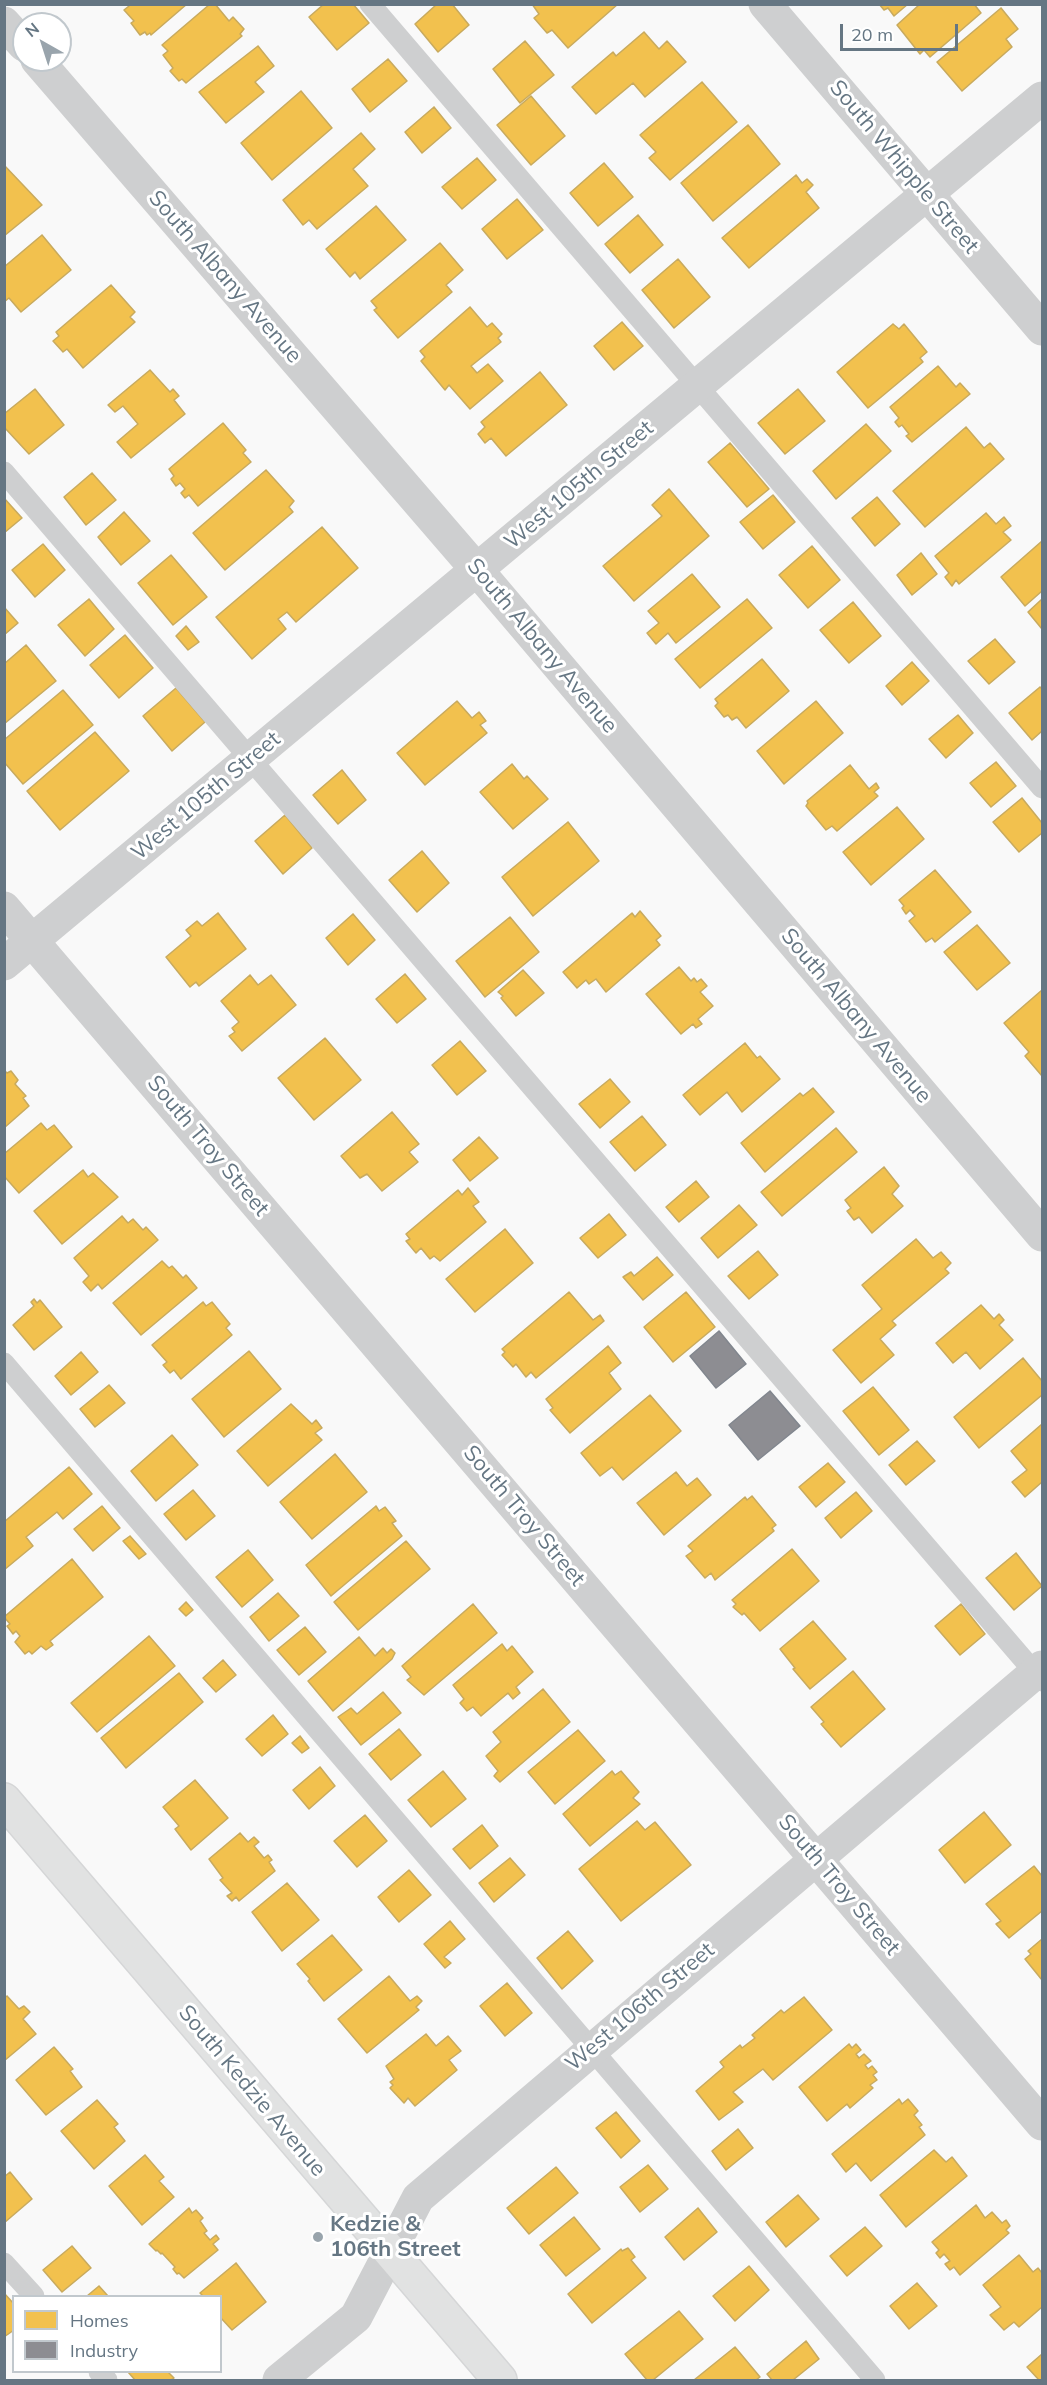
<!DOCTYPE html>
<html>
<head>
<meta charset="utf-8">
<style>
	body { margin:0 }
	#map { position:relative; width:1047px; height:2385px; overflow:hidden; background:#f9f9f9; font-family:Mulish,sans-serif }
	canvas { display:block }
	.frame { position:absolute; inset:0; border:6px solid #657683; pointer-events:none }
	.legend { position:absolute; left:12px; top:2295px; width:210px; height:78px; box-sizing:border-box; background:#fff; border:2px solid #c1c8cd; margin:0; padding:8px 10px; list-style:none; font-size:18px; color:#657683 }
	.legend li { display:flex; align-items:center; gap:12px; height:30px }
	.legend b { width:30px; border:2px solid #c1c8cd }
	.north { position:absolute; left:12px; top:12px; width:60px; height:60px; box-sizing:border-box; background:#fff; border:2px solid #c1c8cd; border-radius:50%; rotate:321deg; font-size:16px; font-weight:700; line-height:24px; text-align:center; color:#657683 }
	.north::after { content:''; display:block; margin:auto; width:21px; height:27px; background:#99a4ac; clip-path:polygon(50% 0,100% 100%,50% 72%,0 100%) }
	.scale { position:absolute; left:840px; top:24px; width:118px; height:27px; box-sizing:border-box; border:3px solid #657683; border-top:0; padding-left:8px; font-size:18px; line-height:21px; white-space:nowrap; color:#657683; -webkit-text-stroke:4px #fff; paint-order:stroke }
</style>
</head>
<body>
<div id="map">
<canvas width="1047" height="2385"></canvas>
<div class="frame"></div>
<ul class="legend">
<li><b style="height:16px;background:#f2c14e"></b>Homes</li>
<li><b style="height:16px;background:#8d8d92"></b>Industry</li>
</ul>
<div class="north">N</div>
<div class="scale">20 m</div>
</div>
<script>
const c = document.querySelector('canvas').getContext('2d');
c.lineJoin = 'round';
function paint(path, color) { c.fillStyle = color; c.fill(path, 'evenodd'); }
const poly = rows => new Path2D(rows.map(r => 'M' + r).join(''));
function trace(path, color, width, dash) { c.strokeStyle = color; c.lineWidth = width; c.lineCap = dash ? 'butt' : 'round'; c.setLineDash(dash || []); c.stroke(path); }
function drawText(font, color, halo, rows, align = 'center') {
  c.font = font + ' Mulish,sans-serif'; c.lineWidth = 6; c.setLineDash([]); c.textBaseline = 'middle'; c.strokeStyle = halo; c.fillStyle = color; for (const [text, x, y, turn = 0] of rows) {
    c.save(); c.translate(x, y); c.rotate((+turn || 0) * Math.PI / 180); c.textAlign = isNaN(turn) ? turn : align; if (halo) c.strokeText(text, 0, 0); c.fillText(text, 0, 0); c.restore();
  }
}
const homes = poly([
	[128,4,187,4,151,35,150,33,147,35,145,32,140,35,131,23,134,21,124,10,129,6,128,4],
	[210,4,215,4,229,21,233,17,244,29,240,34,242,36,186,83,182,79,179,81,170,71,173,68,163,55,168,51,162,45,210,4],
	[324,4,353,4,369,23,337,50,309,17,324,4],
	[437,4,452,4,469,25,438,52,415,24,437,4],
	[532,4,618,4,568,48,552,30,547,33,534,18,539,14,532,4],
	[879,4,908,4,894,16,888,8,884,10,879,4],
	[920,4,974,4,981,13,930,57,924,50,920,54,897,25,920,4],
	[1001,8,1018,29,1006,39,1012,47,962,91,937,62,1001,8],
	[644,32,659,49,667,41,686,62,645,97,633,83,596,114,572,87,613,52,616,56,644,32],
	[525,41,554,75,520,103,493,69,525,41],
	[258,46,274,66,255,82,264,92,226,123,199,92,258,46],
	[388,59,407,81,370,112,352,89,388,59],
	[702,82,737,122,670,180,649,158,656,152,640,135,702,82],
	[301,91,332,128,272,180,241,143,301,91],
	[531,96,565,136,531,165,497,125,531,96],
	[434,107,451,128,422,153,405,132,434,107],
	[748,125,780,164,713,221,681,183,748,125],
	[361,133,375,149,353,169,368,186,317,229,309,220,303,225,283,200,361,133],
	[477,158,496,180,462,209,442,187,477,158],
	[604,163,633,197,598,226,570,193,604,163],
	[4,165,42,205,4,236,4,165],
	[796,175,802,183,807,179,813,185,806,192,819,208,749,268,722,238,796,175],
	[517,199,543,230,507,259,482,229,517,199],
	[376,206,406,240,360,279,355,272,350,277,326,249,376,206],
	[638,215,663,245,630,273,605,244,638,215],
	[42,235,71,270,21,312,9,298,4,302,4,267,42,235],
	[440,243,463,270,446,285,452,292,398,338,374,310,377,308,371,301,440,243],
	[678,259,710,297,674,328,642,290,678,259],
	[111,285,135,312,130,317,135,322,83,368,67,349,63,352,53,341,59,336,56,332,111,285],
	[470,307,487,327,492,323,502,334,498,338,501,342,471,366,477,373,488,364,503,381,470,409,449,385,445,390,421,361,425,357,420,351,470,307],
	[622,322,643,346,614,370,594,346,622,322],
	[893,324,899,329,904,324,927,352,920,358,923,362,868,408,837,372,893,324],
	[938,366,956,387,960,383,970,394,912,442,906,436,909,434,902,425,899,427,895,422,899,418,890,407,938,366],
	[150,370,170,392,173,389,179,396,174,400,185,414,131,458,117,442,138,424,123,406,115,412,108,405,150,370],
	[540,372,567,405,506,456,491,438,485,443,478,434,485,427,481,422,540,372],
	[35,389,64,425,29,454,4,427,4,414,35,389],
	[798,389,825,421,785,454,758,423,798,389],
	[223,423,246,450,243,453,251,462,198,506,189,495,185,498,181,493,185,489,180,483,176,486,171,479,174,476,169,469,223,423],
	[866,424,891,451,836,499,813,471,866,424],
	[966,427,984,448,990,443,1004,459,925,527,893,491,966,427],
	[730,443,769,489,747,507,708,462,730,443],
	[266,470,294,501,289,507,293,512,225,570,193,533,266,470],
	[92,473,116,500,86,525,64,497,92,473],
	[669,489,709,536,634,601,603,566,662,516,652,505,669,489],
	[773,495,795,522,763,549,740,522,773,495],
	[877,497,900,524,875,546,852,518,877,497],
	[4,498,22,518,4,533,4,498],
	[124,512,150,541,121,565,98,537,124,512],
	[986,513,996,524,1004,517,1011,526,1003,532,1011,540,959,584,956,580,952,586,945,577,949,573,935,556,986,513],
	[322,527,358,568,296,622,287,612,278,619,286,629,252,659,216,617,322,527],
	[1042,541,1042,591,1025,606,1001,577,1042,541],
	[43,544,65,570,35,597,12,570,43,544],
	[812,546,840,580,808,608,779,575,812,546],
	[921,553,937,574,912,595,897,575,921,553],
	[171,555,207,597,173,625,138,583,171,555],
	[692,574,720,607,676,643,668,633,656,644,647,633,659,623,648,611,692,574],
	[89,599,114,629,85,656,58,625,89,599],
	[747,599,772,628,700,688,675,659,747,599],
	[1042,599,1042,629,1028,612,1042,599],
	[853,602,881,636,849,663,820,630,853,602],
	[4,607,18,623,4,635,4,607],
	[186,626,199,642,188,650,176,636,186,626],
	[125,635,153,668,119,698,90,665,125,635],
	[995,639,1015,662,989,684,968,661,995,639],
	[26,645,56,681,4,724,4,664,26,645],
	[762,659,789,691,746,728,737,717,732,720,728,715,724,717,715,706,718,703,715,699,762,659],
	[912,662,929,681,902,705,886,686,912,662],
	[1040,687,1042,689,1042,731,1032,740,1009,713,1040,687],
	[176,688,205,722,172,751,143,716,176,688],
	[63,690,93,725,23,784,4,762,4,740,63,690],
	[457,701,472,718,479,712,486,721,480,725,487,733,425,785,397,753,457,701],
	[816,701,843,733,784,784,757,751,816,701],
	[958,715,973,733,946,758,929,739,958,715],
	[95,732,129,771,60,830,27,791,95,732],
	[996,762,1016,786,991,807,970,783,996,762],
	[512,764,524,779,527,776,548,799,513,829,480,792,512,764],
	[850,765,869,789,876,783,879,788,874,792,878,796,837,831,832,826,826,830,806,806,808,803,807,801,850,765],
	[342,770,366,800,338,824,313,795,342,770],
	[1022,798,1042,823,1042,833,1019,852,993,822,1022,798],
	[897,807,924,839,871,885,843,852,897,807],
	[285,815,312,848,283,874,255,841,285,815],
	[568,822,599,861,533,916,502,877,568,822],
	[422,851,449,883,417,912,389,880,422,851],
	[935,870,971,912,935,942,932,938,926,942,909,921,915,916,910,910,906,914,902,908,904,906,899,900,935,870],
	[640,911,661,936,656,940,660,945,606,992,596,979,589,984,586,980,577,988,563,972,632,913,635,917,640,911],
	[218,913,246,949,199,986,196,982,190,987,166,957,191,936,186,930,197,921,202,926,218,913],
	[353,914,375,940,348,965,326,938,353,914],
	[510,917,539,952,485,997,456,961,510,917],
	[977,925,1010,963,977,990,944,952,977,925],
	[679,967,691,981,694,978,697,982,701,979,707,986,700,992,713,1006,698,1019,702,1024,696,1028,693,1024,681,1034,646,994,679,967],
	[523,970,544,993,516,1016,501,998,503,996,498,992,523,970],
	[405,974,426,999,397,1023,376,999,405,974],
	[250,975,258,985,271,975,296,1005,242,1051,229,1036,235,1032,232,1028,239,1022,221,1001,250,975],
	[1042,990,1042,1076,1025,1056,1029,1052,1004,1023,1042,990],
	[325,1038,361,1080,314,1120,278,1078,325,1038],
	[460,1041,486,1071,457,1095,432,1065,460,1041],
	[745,1043,757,1058,760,1056,780,1079,742,1112,727,1092,700,1115,683,1095,745,1043],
	[4,1070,7,1073,11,1071,18,1080,15,1084,26,1096,23,1098,29,1106,4,1128,4,1070],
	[610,1079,630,1102,600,1128,579,1104,610,1079],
	[813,1088,834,1112,765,1172,741,1143,800,1093,803,1096,813,1088],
	[392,1112,419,1144,409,1152,418,1162,382,1191,367,1174,360,1178,341,1156,392,1112],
	[642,1116,666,1145,635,1171,610,1142,642,1116],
	[41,1123,47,1130,54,1125,72,1147,19,1193,4,1176,4,1154,41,1123],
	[836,1128,857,1152,782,1216,761,1192,836,1128],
	[479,1137,498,1158,470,1181,453,1160,479,1137],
	[884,1167,899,1186,892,1194,903,1206,872,1233,859,1217,854,1220,847,1211,851,1208,845,1200,884,1167],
	[83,1170,88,1177,93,1173,118,1197,62,1244,34,1211,83,1170],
	[696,1181,709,1197,679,1222,666,1207,696,1181],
	[468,1188,479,1202,473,1206,486,1222,440,1261,434,1256,430,1259,421,1248,416,1253,406,1241,410,1239,406,1234,458,1190,462,1195,468,1188],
	[739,1205,757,1225,718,1258,701,1238,739,1205],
	[609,1214,626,1235,598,1258,580,1238,609,1214],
	[122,1216,128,1223,133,1219,143,1230,146,1227,158,1240,102,1289,98,1284,91,1291,83,1282,89,1276,74,1258,122,1216],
	[505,1229,533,1263,475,1312,446,1279,505,1229],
	[916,1239,933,1258,941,1252,951,1263,945,1269,949,1273,892,1321,896,1325,880,1339,894,1355,861,1383,833,1350,882,1309,862,1285,916,1239],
	[758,1251,778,1275,749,1299,728,1276,758,1251],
	[657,1257,673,1275,643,1300,623,1277,631,1272,634,1276,657,1257],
	[162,1261,169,1268,172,1266,183,1278,186,1275,197,1288,141,1335,113,1303,162,1261],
	[569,1292,593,1320,600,1315,604,1321,536,1378,531,1372,526,1377,516,1364,513,1367,502,1355,505,1352,502,1349,569,1292],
	[686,1292,715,1327,673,1362,644,1327,686,1292],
	[34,1299,37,1303,40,1300,62,1327,34,1350,13,1325,34,1306,31,1302,34,1299],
	[203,1302,206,1306,212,1302,230,1324,226,1328,232,1335,181,1379,174,1370,170,1373,163,1365,167,1362,152,1345,203,1302],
	[981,1305,994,1319,999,1314,1004,1320,999,1325,1013,1340,980,1369,966,1352,953,1363,936,1343,981,1305],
	[608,1346,621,1363,609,1373,621,1389,570,1433,550,1410,553,1408,546,1399,608,1346],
	[249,1351,281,1389,224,1437,192,1399,249,1351],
	[81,1352,98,1372,71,1395,55,1376,81,1352],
	[1023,1358,1042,1381,1042,1395,979,1448,954,1417,1023,1358],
	[109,1385,125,1403,95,1427,80,1409,109,1385],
	[873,1387,909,1430,879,1455,843,1411,873,1387],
	[650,1395,681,1431,623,1480,612,1467,600,1476,581,1453,650,1395],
	[291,1404,312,1424,316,1420,322,1428,315,1433,322,1440,268,1486,237,1451,291,1404],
	[1042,1424,1042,1482,1025,1497,1012,1482,1027,1470,1011,1451,1042,1424],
	[172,1435,198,1465,156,1501,131,1471,172,1435],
	[917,1441,935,1461,906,1485,889,1465,917,1441],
	[335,1454,367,1492,312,1539,280,1502,335,1454],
	[828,1463,845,1482,816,1507,799,1487,828,1463],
	[69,1467,92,1494,63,1519,57,1512,26,1537,33,1546,4,1570,4,1522,69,1467],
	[676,1472,687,1486,697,1478,711,1495,664,1535,637,1503,676,1472],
	[193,1490,215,1516,186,1540,164,1514,193,1490],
	[856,1492,872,1511,841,1538,825,1518,856,1492],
	[752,1496,776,1525,772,1528,774,1531,715,1580,711,1573,705,1578,686,1556,693,1551,688,1546,745,1497,747,1500,752,1496],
	[102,1506,120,1528,93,1551,74,1529,102,1506],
	[376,1506,379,1511,385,1507,396,1521,392,1523,402,1536,331,1596,306,1565,376,1506],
	[130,1536,146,1554,139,1559,123,1541,130,1536],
	[406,1541,430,1569,358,1630,334,1602,406,1541],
	[792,1549,819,1581,760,1631,744,1613,742,1615,733,1607,736,1604,732,1600,792,1549],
	[248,1550,273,1580,242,1607,216,1577,248,1550],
	[1016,1553,1042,1586,1014,1610,986,1578,1016,1553],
	[72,1559,103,1597,50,1641,53,1645,46,1650,41,1646,32,1654,29,1651,25,1654,15,1642,20,1636,16,1631,13,1634,7,1626,10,1624,4,1617,72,1559],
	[278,1593,299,1616,269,1641,250,1617,278,1593],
	[186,1602,193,1610,186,1616,179,1609,186,1602],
	[473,1604,497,1633,424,1695,407,1680,411,1677,402,1666,473,1604],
	[961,1604,985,1634,960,1655,935,1626,961,1604],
	[813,1621,846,1659,810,1689,793,1669,795,1668,780,1649,813,1621],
	[305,1627,326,1652,299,1675,277,1650,305,1627],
	[149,1636,175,1666,97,1732,71,1703,149,1636],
	[359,1637,375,1656,383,1648,387,1653,391,1649,395,1653,392,1659,333,1711,308,1681,359,1637],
	[502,1644,507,1651,512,1646,533,1672,516,1687,520,1693,513,1699,508,1693,481,1716,473,1707,467,1711,460,1703,464,1699,453,1685,502,1644],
	[223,1660,236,1675,216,1692,203,1678,223,1660],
	[853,1671,885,1709,841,1747,821,1724,824,1722,811,1707,853,1671],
	[179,1673,203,1702,126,1768,101,1738,179,1673],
	[543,1689,570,1722,500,1782,494,1776,498,1771,486,1756,501,1742,493,1732,543,1689],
	[383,1692,401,1713,361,1745,338,1717,351,1708,357,1714,383,1692],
	[273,1715,288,1734,262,1756,246,1739,273,1715],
	[399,1729,421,1755,391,1780,369,1754,399,1729],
	[578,1730,605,1761,555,1804,528,1772,578,1730],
	[300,1736,309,1748,302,1753,292,1743,300,1736],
	[320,1767,335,1786,309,1809,293,1790,320,1767],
	[443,1771,466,1799,431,1827,408,1800,443,1771],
	[612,1771,615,1775,621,1771,639,1792,633,1798,640,1804,590,1846,563,1814,612,1771],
	[195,1780,228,1818,191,1850,175,1829,179,1826,163,1807,195,1780],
	[984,1812,1011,1845,965,1883,939,1850,984,1812],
	[365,1815,387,1841,357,1867,334,1841,365,1815],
	[637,1821,645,1830,655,1822,691,1865,621,1921,579,1869,637,1821],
	[482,1825,498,1846,470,1869,453,1849,482,1825],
	[240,1833,248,1842,254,1837,259,1842,254,1846,264,1858,268,1855,272,1860,269,1862,275,1871,239,1901,236,1897,232,1901,227,1896,232,1893,220,1880,223,1878,209,1859,240,1833],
	[510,1858,525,1875,494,1902,479,1883,510,1858],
	[1034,1866,1042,1876,1042,1911,1009,1938,996,1924,1001,1921,986,1904,1034,1866],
	[409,1870,431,1895,399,1922,378,1897,409,1870],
	[287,1883,319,1920,282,1951,252,1912,287,1883],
	[450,1921,465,1939,444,1957,451,1963,445,1968,424,1944,450,1921],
	[568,1931,593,1961,562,1989,537,1958,568,1931],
	[332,1935,362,1970,324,2001,308,1981,310,1979,297,1964,332,1935],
	[1042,1939,1042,1980,1025,1959,1031,1954,1028,1951,1042,1939],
	[389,1976,410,2001,417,1996,422,2001,416,2007,419,2010,367,2053,338,2019,389,1976],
	[507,1983,532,2013,505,2036,480,2006,507,1983],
	[7,1996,19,2009,24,2006,30,2012,23,2019,36,2034,4,2061,4,1998,7,1996],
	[804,1997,832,2030,773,2080,763,2069,733,2092,743,2102,719,2120,696,2091,724,2067,720,2062,740,2045,742,2048,755,2038,752,2035,781,2010,784,2013,804,1997],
	[426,2034,436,2046,448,2036,461,2051,449,2060,457,2070,415,2106,408,2098,404,2103,390,2088,393,2085,390,2082,394,2079,386,2066,426,2034],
	[849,2044,852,2048,856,2044,861,2050,856,2054,859,2058,864,2054,871,2061,865,2065,868,2069,872,2066,877,2072,873,2075,877,2080,870,2085,873,2088,850,2108,847,2104,827,2121,799,2087,849,2044],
	[54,2047,73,2069,70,2071,82,2087,46,2115,16,2080,54,2047],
	[899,2099,902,2104,908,2099,918,2111,914,2115,922,2125,919,2127,925,2135,871,2181,856,2163,846,2172,832,2154,899,2099],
	[97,2100,118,2124,114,2127,125,2141,94,2169,61,2131,97,2100],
	[616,2112,640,2141,621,2158,596,2128,616,2112],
	[738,2129,753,2148,726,2170,712,2151,738,2129],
	[934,2150,946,2162,952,2157,967,2176,906,2227,880,2195,934,2150],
	[145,2155,164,2177,159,2181,174,2197,142,2225,109,2186,145,2155],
	[648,2165,668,2189,640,2212,620,2187,648,2165],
	[556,2167,578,2193,529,2234,507,2208,556,2167],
	[10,2172,32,2199,4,2223,4,2177,10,2172],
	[798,2195,819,2219,786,2247,766,2222,798,2195],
	[976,2205,985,2218,992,2212,1002,2223,1006,2220,1010,2226,1006,2230,1009,2233,960,2275,954,2267,950,2270,945,2264,950,2261,944,2254,940,2258,936,2253,939,2250,932,2242,976,2205],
	[189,2208,192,2213,196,2210,203,2218,200,2221,207,2231,204,2233,210,2240,216,2235,219,2239,213,2244,218,2250,184,2278,179,2273,177,2274,173,2269,175,2267,162,2253,161,2254,157,2250,156,2251,149,2244,189,2208],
	[698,2208,717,2232,684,2260,665,2237,698,2208],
	[574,2217,600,2249,566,2276,540,2245,574,2217],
	[865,2227,882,2246,847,2276,830,2256,865,2227],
	[72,2246,91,2268,62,2292,43,2270,72,2246],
	[628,2248,635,2257,631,2260,646,2278,592,2323,568,2294,621,2249,622,2251,628,2248],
	[1019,2255,1033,2272,1038,2268,1042,2273,1042,2307,1019,2327,1014,2322,1004,2330,990,2315,1001,2307,983,2285,1019,2255],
	[236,2263,266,2302,232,2330,220,2317,220,2296,203,2296,200,2293,236,2263],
	[749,2266,769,2290,735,2321,713,2296,749,2266],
	[917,2283,937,2306,909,2329,890,2306,917,2283],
	[99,2286,108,2296,87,2296,99,2286],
	[4,2293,14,2304,14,2330,4,2337,4,2293],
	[679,2311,703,2339,653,2380,647,2380,625,2354,679,2311],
	[806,2341,819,2359,793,2380,772,2380,767,2374,806,2341],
	[735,2347,760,2377,756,2380,694,2380,735,2347],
	[1042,2354,1042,2380,1039,2380,1027,2367,1042,2354],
	[128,2372,168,2372,174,2378,171,2380,135,2380,128,2372]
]);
paint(homes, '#f2c14e');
trace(homes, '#c8aa5e', 1.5);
const industry = poly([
	[719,1331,746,1364,716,1388,690,1356,719,1331],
	[770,1391,800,1426,758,1460,729,1425,770,1391]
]);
paint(industry, '#8d8d92');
trace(industry, '#81868e', 1.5);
const secondary = poly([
	[4,1800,500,2380]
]);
trace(secondary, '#d5d6d7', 36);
trace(poly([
	[370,4,1042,788],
	[4,472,1042,1681],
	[4,1363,875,2380],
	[4,2263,34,2296],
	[99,2372,107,2380]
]), '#cecfd0', 21);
trace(poly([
	[765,4,1042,329],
	[4,23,24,45],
	[37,60,477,570,1042,1235],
	[4,908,1042,2124],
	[4,964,1042,98],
	[279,2380,356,2317,418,2198,1042,1667]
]), '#cecfd0', 33);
trace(secondary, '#e1e2e2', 33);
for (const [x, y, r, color] of [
	[318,2237,6,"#99a4ac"]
]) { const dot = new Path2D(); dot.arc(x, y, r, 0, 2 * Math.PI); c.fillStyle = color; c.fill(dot); trace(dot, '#fff', 2); }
drawText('22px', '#657683', '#fff', [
	["South Whipple Street",904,167,50],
	["South Albany Avenue",225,277,49],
	["West 105th Street",579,485,-40],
	["South Albany Avenue",542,646,50],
	["West 105th Street",206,796,-40],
	["South Albany Avenue",856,1016,50],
	["South Troy Street",208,1146,50],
	["South Troy Street",524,1516,50],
	["South Troy Street",839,1885,50],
	["West 106th Street",640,2007,-40],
	["South Kedzie Avenue",252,2091,50]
]);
drawText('bold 22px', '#657683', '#fff', [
	["Kedzie &",330,2224],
	["106th Street",330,2249]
], 'left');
</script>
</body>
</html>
